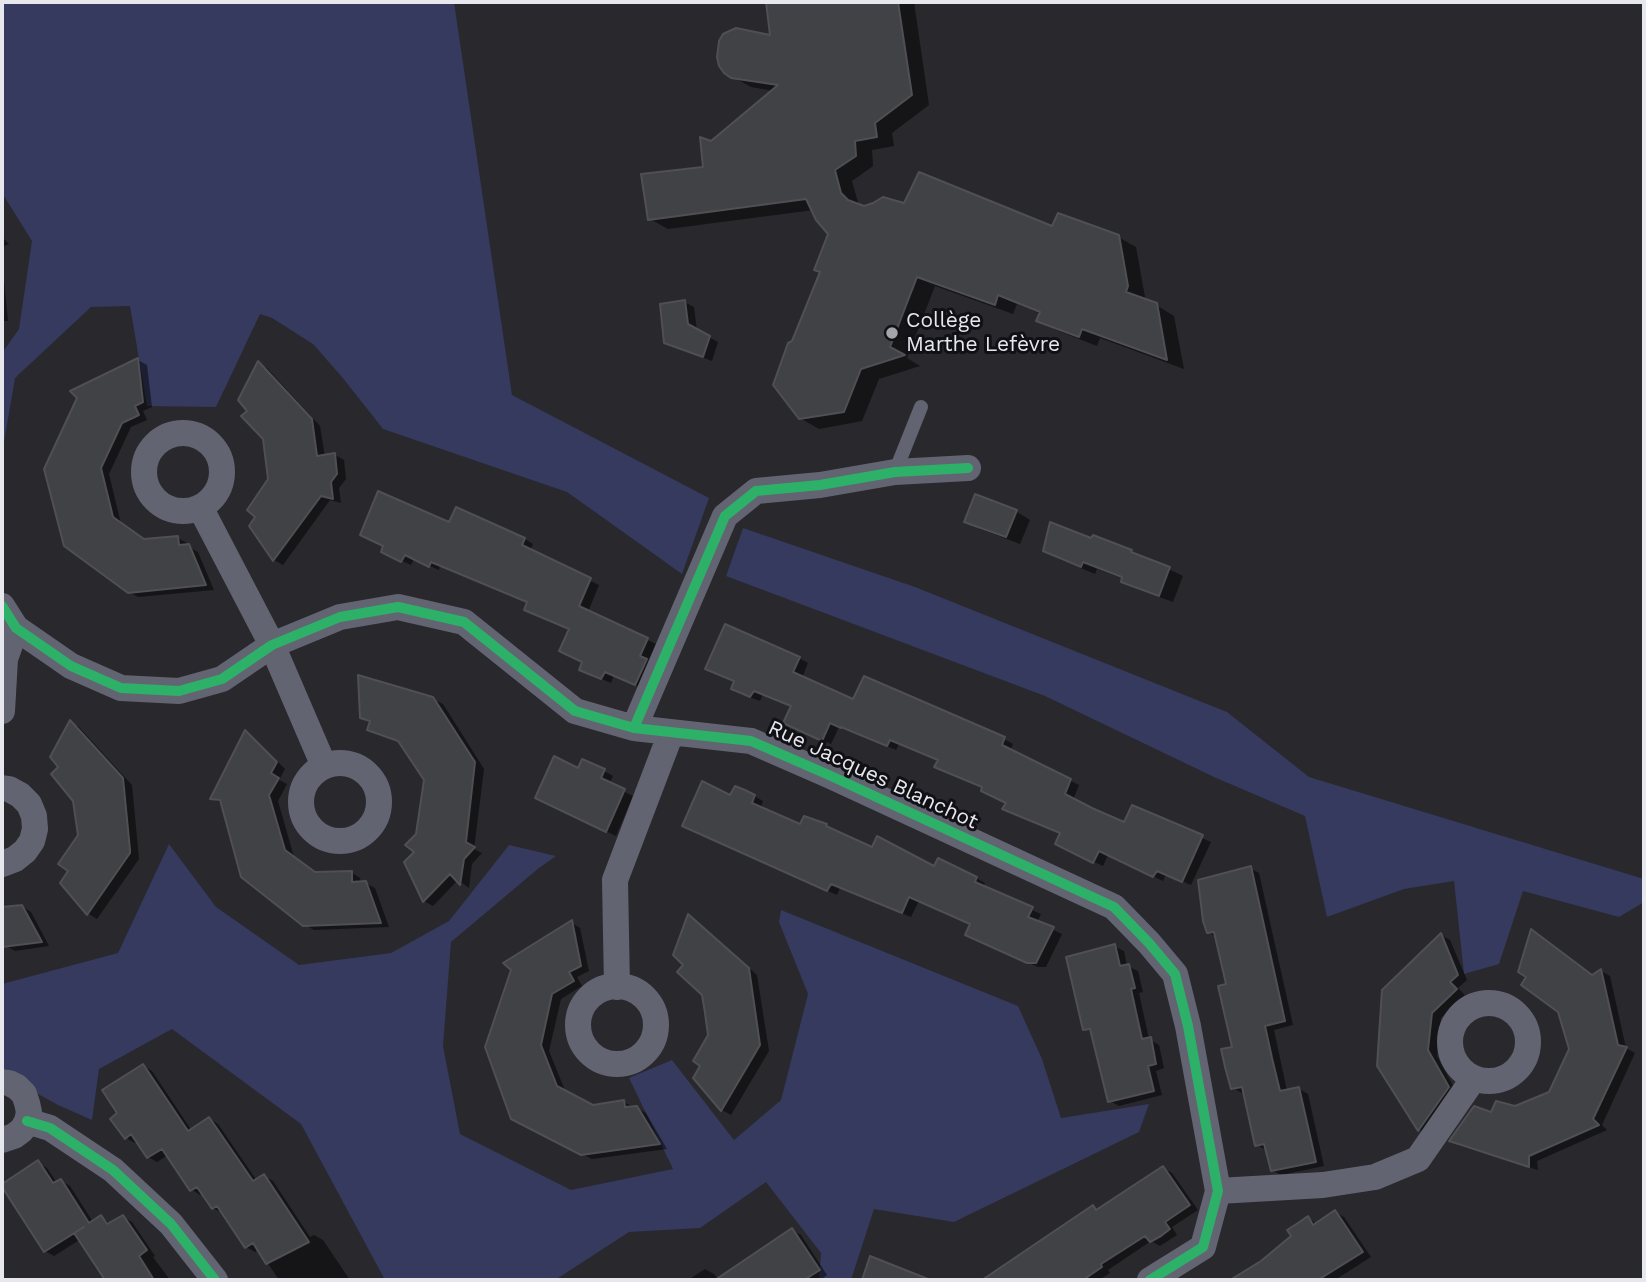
<!DOCTYPE html>
<html>
<head>
<meta charset="utf-8">
<style>
	body { margin:0 }
	#map { position:relative; width:1646px; height:1282px; overflow:hidden; background:#28282d; font-family:"Work Sans",sans-serif }
	canvas { display:block }
	.frame { position:absolute; inset:0; border:4px solid #e7e8ee; pointer-events:none }
</style>
</head>
<body>
<div id="map">
<canvas width="1646" height="1282"></canvas>
<div class="frame"></div>
</div>
<script>
const c = document.querySelector('canvas').getContext('2d');
c.lineJoin = 'round';
function paint(path, color) { c.fillStyle = color; c.fill(path, 'evenodd'); }
const poly = rows => new Path2D(rows.map(r => 'M' + r).join(''));
function trace(path, color, width, dash) { c.strokeStyle = color; c.lineWidth = width; c.lineCap = dash ? 'butt' : 'round'; c.setLineDash(dash || []); c.stroke(path); }
function drawText(font, color, halo, rows, align = 'center') {
  c.font = font + ' "Work Sans",sans-serif'; c.lineWidth = 6; c.setLineDash([]); c.textBaseline = 'middle'; c.strokeStyle = halo; c.fillStyle = color; for (const [text, x, y, turn = 0] of rows) {
    c.save(); c.translate(x, y); c.rotate((+turn || 0) * Math.PI / 180); c.textAlign = isNaN(turn) ? turn : align; if (halo) c.strokeText(text, 0, 0); c.fillText(text, 0, 0); c.restore();
  }
}
paint(poly([
	[2,2,454,2,512,395,709,498,682,574,567,492,383,429,342,377,313,344,272,318,260,314,216,407,147,406,130,306,91,307,15,378,2,454,2,353,19,329,32,241,2,193],
	[743,528,915,587,1227,712,1309,777,1644,879,1644,902,1619,917,1523,891,1499,964,1464,974,1454,881,1404,889,1327,917,1305,816,1214,777,1045,696,726,576],
	[169,844,216,907,299,965,391,953,449,921,509,845,556,856,539,868,451,942,443,1046,460,1134,571,1190,673,1169,629,1078,672,1060,734,1140,781,1100,808,994,779,922,781,910,1018,1006,1042,1059,1061,1118,1149,1104,1139,1132,954,1222,874,1209,851,1280,819,1280,821,1253,766,1182,700,1228,629,1232,555,1280,385,1280,301,1124,172,1029,99,1069,92,1120,58,1105,2,1074,2,984,118,953]
]), '#353a5e');
paint(poly([
	[767,2,914,2,929,105,892,133,894,146,872,150,873,166,852,181,859,206,861,207,905,205,1118,237,1136,247,1145,297,1144,300,1156,305,1174,316,1184,369,1100,338,1097,346,1056,330,1039,320,1041,314,1017,304,1013,314,935,286,907,358,920,366,879,379,862,421,819,429,800,418,793,342,821,272,830,233,814,210,668,229,650,219,705,168,712,143,774,91,751,87,732,76,772,37],
	[2,237,9,244,2,247],
	[2,259,8,321,2,321],
	[684,302,694,307,697,331,718,342,712,361,675,347],
	[138,360,147,365,152,407,143,411,147,420,131,427,109,474,121,524,145,540,178,538,187,543,187,546,198,552,214,590,138,597,129,592,79,397,73,391],
	[258,364,267,368,320,426,325,457,335,455,344,460,346,479,339,488,341,503,330,500,283,565,274,560,251,526,258,517,270,480,264,438,250,411],
	[976,496,1017,512,1030,520,1020,544,980,529,966,521],
	[457,509,525,539,533,544,530,551,599,585,588,612,656,644,644,689,614,675,611,683,590,674,591,664,571,630,535,614,529,602,440,566,439,570,414,559,411,565,392,556,449,524],
	[1092,540,1131,551,1183,576,1173,602,1137,589,1123,581,1124,579,1097,569,1095,574,1059,559,1045,551],
	[799,658,808,663,802,678,854,701,1004,739,1013,744,1010,751,1079,785,1073,800,1125,824,1133,807,1211,842,1191,885,1166,874,1163,881,1108,855,1103,866,1066,849,1062,833,1008,803,939,761,899,744,896,750,851,730,850,732,839,727,831,744,794,728,792,707,763,694,760,701,752,698,742,693,735,682,716,674],
	[433,699,443,704,484,769,474,849,482,853,472,864,469,888,458,880,433,906,424,901,406,862,416,852,426,780,402,742,378,735,369,729,371,723,362,717],
	[70,722,79,727,132,785,139,859,97,919,89,914,62,883,71,870,79,835,75,800,61,767],
	[245,733,254,738,285,769,279,780,287,784,278,801,294,857,317,874,351,872,360,878,361,883,365,883,375,888,389,927,314,930,304,924,221,803,213,798],
	[579,770,604,771,613,776,609,784,633,796,616,836,546,803],
	[754,796,763,801,760,809,800,826,935,869,976,878,985,883,983,888,1041,914,1037,922,1062,934,1046,967,1038,967,976,939,971,924,919,901,911,917,840,888,837,895,694,831,731,797],
	[1250,868,1259,873,1293,1025,1274,1030,1287,1091,1299,1089,1308,1094,1324,1166,1281,1175,1272,1170,1266,1150,1257,1145,1245,1092,1242,1093,1233,1088,1234,1048,1228,985,1216,937,1208,932],
	[22,906,31,912,49,946,15,951,6,946,2,909],
	[689,917,697,922,757,975,769,1051,731,1115,722,1110,695,1078,702,1065,710,1035,703,994,685,965],
	[572,923,580,928,589,971,577,977,582,986,561,999,549,1051,566,1093,592,1107,623,1102,637,1108,646,1113,667,1149,592,1159,512,1118],
	[1441,935,1450,940,1467,980,1458,988,1465,995,1441,1018,1437,1056,1457,1093,1428,1134,1420,1130,1379,1066],
	[1114,946,1124,951,1127,966,1138,971,1143,992,1139,993,1149,1039,1159,1045,1164,1068,1156,1071,1162,1095,1119,1106,1110,1101,1093,1033,1084,1028],
	[1601,971,1610,976,1626,1048,1635,1053,1602,1125,1607,1130,1537,1161,1538,1170,1460,1146,1452,1141,1492,1114,1515,1108,1550,1094,1571,1049,1593,976],
	[143,1066,152,1071,192,1131,210,1119,218,1124,257,1181,264,1176,273,1181,310,1237,314,1235,323,1240,350,1280,279,1280,259,1250,255,1252,246,1247,222,1213,213,1208,203,1193,200,1195,191,1189,168,1155,157,1162,148,1157,138,1141,135,1143,126,1138,120,1114],
	[38,1163,47,1168,57,1183,61,1181,70,1186,93,1222,101,1218,110,1223,123,1217,132,1222,155,1256,153,1257,170,1280,107,1280,81,1239,54,1256,45,1251],
	[1163,1168,1172,1173,1198,1210,1172,1227,1177,1235,1160,1246,1151,1241,1108,1270,1110,1273,1099,1280,985,1280,1093,1207,1098,1210],
	[1335,1212,1344,1217,1371,1257,1335,1280,1236,1280,1294,1237,1308,1218,1317,1224],
	[792,1230,801,1235,827,1275,820,1280,688,1280,705,1269,714,1274,719,1280]
]), '#0007');
const building = poly([
	[766,2,898,2,912,95,875,123,877,137,855,141,856,156,835,170,841,193,848,200,864,206,873,203,883,197,904,203,919,172,1052,226,1058,213,1119,235,1128,286,1126,292,1157,303,1167,360,1082,329,1079,337,1036,321,1040,312,998,295,995,305,917,277,890,347,905,355,861,369,844,412,799,419,773,385,788,343,792,341,820,272,814,270,828,234,816,220,806,199,648,220,641,174,703,167,700,137,711,141,778,85,731,78,724,73,719,66,717,57,719,41,723,34,736,28,770,35,766,2],
	[685,300,688,324,710,336,703,357,664,343,660,304,685,300],
	[138,358,143,402,135,406,139,415,122,423,101,468,113,517,144,539,178,536,179,545,189,544,206,585,128,593,64,546,44,469,77,398,70,391,138,358],
	[258,361,312,419,317,456,335,453,337,474,331,482,333,499,321,496,273,561,249,526,255,517,247,510,268,479,263,439,241,416,247,411,238,400,258,361],
	[378,491,449,522,456,507,525,538,522,545,591,578,579,606,648,638,640,656,647,659,635,685,605,672,601,679,579,670,582,662,559,651,569,629,524,610,527,602,431,562,429,567,405,555,401,562,381,552,383,546,360,535,378,491],
	[975,494,1017,510,1006,537,964,522,975,494],
	[1050,522,1091,538,1093,535,1132,550,1131,552,1170,567,1159,596,1121,582,1122,577,1083,562,1081,567,1043,551,1050,522],
	[725,624,800,657,793,672,853,699,864,676,1005,737,1002,745,1071,779,1065,794,1092,808,1124,822,1132,805,1203,835,1182,882,1157,871,1153,877,1099,851,1093,863,1055,844,1060,833,1002,809,1006,803,981,791,982,787,934,767,938,760,890,740,887,746,841,727,841,728,830,723,822,741,783,723,791,706,754,691,750,697,741,693,731,689,734,681,705,669,725,624],
	[358,675,433,697,475,762,466,842,475,847,464,859,460,885,450,874,423,902,404,862,414,852,405,845,416,834,424,780,398,741,367,730,370,721,360,718,358,675],
	[70,720,123,778,130,850,130,853,87,915,60,883,68,871,58,864,78,835,73,801,51,774,58,767,50,757,70,720],
	[245,730,277,762,271,773,279,778,269,795,285,850,315,872,352,871,352,882,366,881,381,923,303,926,241,877,220,800,210,799,245,730],
	[554,756,578,768,582,759,605,769,601,778,625,789,606,832,535,798,554,756],
	[702,781,730,795,735,786,745,790,755,795,752,803,800,824,804,816,827,824,826,826,872,847,877,836,934,866,938,858,977,877,975,882,1033,907,1028,917,1054,927,1036,963,1027,963,965,935,970,924,909,897,902,913,831,884,827,891,682,826,702,781],
	[1251,866,1285,1021,1265,1026,1272,1058,1280,1091,1299,1087,1316,1162,1271,1171,1264,1144,1255,1146,1242,1087,1231,1089,1225,1067,1221,1049,1232,1047,1218,986,1226,984,1214,932,1207,933,1203,921,1198,880,1251,866],
	[22,905,42,942,2,947,2,907,22,905],
	[688,914,749,968,760,1045,721,1111,693,1078,700,1066,693,1061,708,1035,705,1013,702,995,677,972,683,965,673,955,688,914],
	[572,920,581,966,569,972,574,981,552,994,541,1045,548,1063,557,1086,593,1105,624,1100,625,1107,637,1106,660,1144,581,1155,511,1119,485,1047,511,970,503,963,572,920],
	[1531,929,1592,975,1601,969,1618,1045,1627,1047,1593,1119,1599,1125,1529,1156,1529,1167,1449,1141,1474,1106,1491,1112,1496,1101,1515,1106,1549,1092,1569,1049,1558,1012,1521,985,1526,977,1518,972,1531,929],
	[1441,933,1458,975,1450,982,1457,989,1432,1013,1428,1050,1449,1087,1418,1131,1377,1066,1382,990,1441,933],
	[1115,944,1120,966,1129,964,1135,988,1131,989,1142,1039,1151,1037,1156,1064,1148,1066,1154,1091,1108,1102,1090,1029,1083,1030,1066,957,1115,944],
	[143,1064,188,1131,209,1117,253,1181,264,1174,309,1242,266,1264,253,1243,245,1248,217,1206,212,1209,197,1187,190,1191,162,1149,147,1158,131,1134,125,1139,110,1119,117,1113,102,1090,143,1064],
	[38,1160,53,1183,61,1179,89,1223,101,1215,107,1224,123,1215,147,1250,139,1256,154,1280,105,1280,74,1233,84,1227,44,1252,2,1187,2,1184,38,1160],
	[1163,1166,1190,1205,1165,1222,1170,1229,1161,1236,1150,1242,1145,1236,1101,1264,1102,1267,1083,1280,982,1280,1093,1205,1096,1210,1163,1166],
	[1335,1210,1363,1252,1318,1280,1230,1280,1261,1261,1291,1236,1287,1230,1298,1223,1308,1216,1313,1225,1335,1210],
	[792,1228,820,1270,804,1280,715,1280,792,1228],
	[870,1256,928,1279,928,1280,862,1280,870,1256]
]);
paint(building, '#414246');
trace(building, '#4f4f54', 2);
trace(poly([
	[895,472,921,407]
]), '#636472', 14);
trace(poly([
	'144 472a39 39 0 1 1 78 0a39 39 0 1 1-78 0Z',
	[200,507,272,645,324,766],
	[2,606,16,628,71,666,121,688,179,691,222,679,272,645,340,617,398,607,464,622,575,711,634,728,751,741,831,776,1114,907,1149,943,1175,974,1188,1026,1218,1191,1203,1247,1150,1280],
	[2,711,5,659,16,628],
	[634,728,725,516,756,491,820,485,895,472,968,468],
	'301 802a39 39 0 1 1 78 0a39 39 0 1 1-78 0Z',
	[2,788,9,789,20,795,29,804,34,816,35,829,32,841,25,851,15,859,2,864],
	'578 1025a39 39 0 1 1 78 0a39 39 0 1 1-78 0Z',
	[617,987,615,880,671,733],
	'1450 1042a39 39 0 1 1 78 0a39 39 0 1 1-78 0Z',
	[2,1082,9,1083,17,1087,24,1094,27,1103,29,1112,27,1121,22,1130,14,1136,2,1140],
	[27,1121,50,1128,113,1170,171,1224,215,1280],
	[1218,1191,1323,1185,1375,1177,1418,1159,1474,1078]
]), '#636472', 26);
trace(poly([
	[2,606,16,628,71,666,121,688,179,691,222,679,272,645,340,617,398,607,464,622,575,711,634,728,751,741,831,776,1114,907,1149,943,1175,974,1188,1026,1218,1191,1203,1247,1150,1280],
	[634,728,725,516,756,491,820,485,895,472,968,468],
	[27,1121,50,1128,113,1170,171,1224,215,1280]
]), '#2db169', 10);
for (const [x, y, r, color] of [
	[892,333,7,"#a4a5aa"]
]) { const dot = new Path2D(); dot.arc(x, y, r, 0, 2 * Math.PI); c.fillStyle = color; c.fill(dot); trace(dot, '#101015', 2.5); }
drawText('21px', '#e7e8ee', '#101015', [
	["Collège",906,321],
	["Marthe Lefèvre",906,345]
], 'left');
drawText('21px', '#e7e8ee', '#101015', [
	["Rue Jacques Blanchot",873,775,25]
]);
</script>
</body>
</html>
